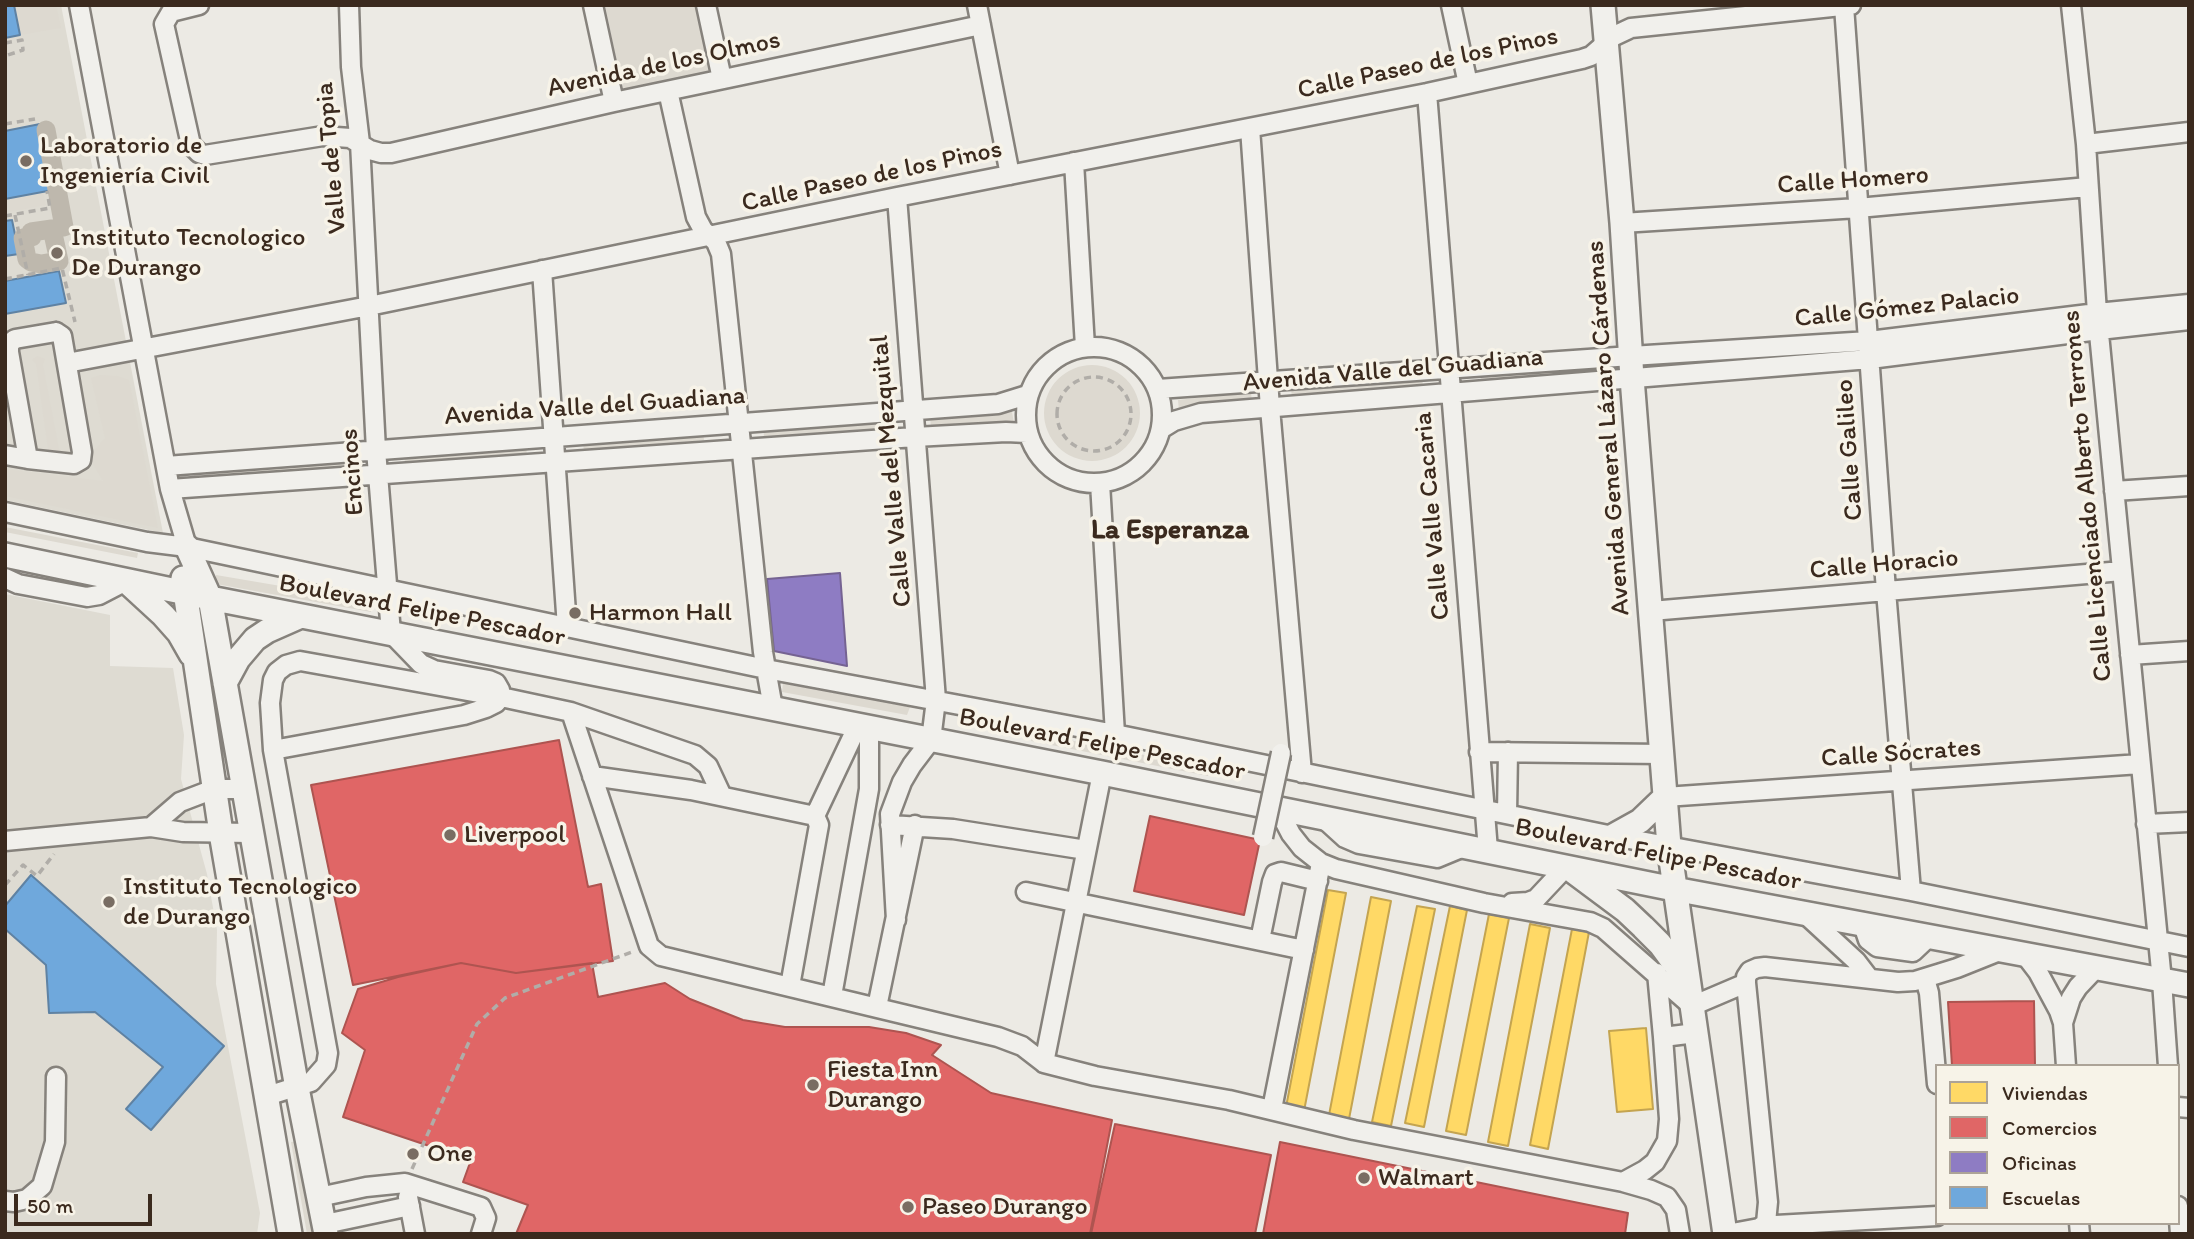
<!DOCTYPE html>
<html>
<head>
<meta charset="utf-8">
<style>
	body { margin:0 }
	#map { position:relative; width:2194px; height:1239px; overflow:hidden; background:#eceae4; font-family:Itim,sans-serif }
	canvas { display:block }
	.frame { position:absolute; inset:0; border:7px solid #3b2a1e; pointer-events:none }
	.legend { position:absolute; left:1935px; top:1064px; width:245px; height:161px; box-sizing:border-box; background:#f7f3e8; border:2px solid #aca397; margin:0; padding:9px 12px; list-style:none; font-size:21px; color:#3b2a1e }
	.legend li { display:flex; align-items:center; gap:14px; height:35px }
	.legend b { width:35px; border:2px solid #aca397 }
	.scale { position:absolute; left:14px; top:1194px; width:138px; height:32px; box-sizing:border-box; border:4px solid #3b2a1e; border-top:0; padding-left:9px; font-size:21px; line-height:24px; white-space:nowrap; color:#3b2a1e; -webkit-text-stroke:5px #f7f3e8; paint-order:stroke }
</style>
</head>
<body>
<div id="map">
<canvas width="2194" height="1239"></canvas>
<div class="frame"></div>
<ul class="legend">
<li><b style="height:19px;background:#ffd966"></b>Viviendas</li>
<li><b style="height:19px;background:#e06666"></b>Comercios</li>
<li><b style="height:19px;background:#8e7cc3"></b>Oficinas</li>
<li><b style="height:19px;background:#6fa8dc"></b>Escuelas</li>
</ul>
<div class="scale">50 m</div>
</div>
<script>
const c = document.querySelector('canvas').getContext('2d');
c.lineJoin = 'round';
function paint(path, color) { c.fillStyle = color; c.fill(path, 'evenodd'); }
const poly = rows => new Path2D(rows.map(r => 'M' + r).join(''));
function trace(path, color, width, dash) { c.strokeStyle = color; c.lineWidth = width; c.lineCap = dash ? 'butt' : 'round'; c.setLineDash(dash || []); c.stroke(path); }
function drawText(font, color, halo, rows, align = 'center') {
  c.font = font + ' Itim,sans-serif'; c.lineWidth = 7; c.setLineDash([]); c.textBaseline = 'middle'; c.strokeStyle = halo; c.fillStyle = color; for (const [text, x, y, turn = 0] of rows) {
    c.save(); c.translate(x, y); c.rotate((+turn || 0) * Math.PI / 180); c.textAlign = isNaN(turn) ? turn : align; if (halo) c.strokeText(text, 0, 0); c.fillText(text, 0, 0); c.restore();
  }
}
paint(poly([
	[5,5,61,5,163,533,5,500],
	[5,594,110,615,110,666,173,668,184,735,181,779,207,874,217,930,216,984,260,1213,257,1234,5,1234]
]), '#dedbd2');
paint(poly([
	[14,5,56,5,61,28,20,35],
	[605,5,696,5,709,75,623,93],
	[43,192,46,205,5,213,5,199],
	[38,356,45,359,43,365,59,449,66,461,42,457,48,449,36,364,32,359],
	'1044 413a48 48 0 1 1 96 0a48 48 0 1 1-96 0Z',
	[1604,366,1605,377,1481,385,1481,375],
	[100,375,118,376,129,380,158,528,5,496,5,469,103,481,89,457,105,438,91,378],
	[1422,377,1423,388,1292,399,1291,388],
	[1251,392,1252,403,1179,411,1178,400],
	[1012,412,1014,423,931,427,930,417],
	[888,418,889,428,764,437,763,426],
	[703,431,704,440,584,451,583,443],
	[526,447,527,455,405,462,404,456],
	[351,459,352,469,195,483,194,475],
	[5,527,138,553,137,558,5,532],
	[216,575,369,601,371,612,216,584],
	[783,683,910,707,907,715,782,692],
	[1034,733,1210,768,1208,776,1031,741],
	[300,1141,317,1234,307,1234,291,1142]
]), '#ddd9d0');
const homes = poly([
	[1328,890,1346,893,1304,1111,1286,1107,1328,890],
	[1371,897,1391,901,1349,1119,1329,1115,1371,897],
	[1417,906,1435,909,1391,1126,1372,1122,1417,906],
	[1450,906,1467,910,1424,1127,1405,1123,1450,906],
	[1489,914,1509,918,1466,1135,1446,1131,1489,914],
	[1530,924,1550,928,1508,1146,1488,1142,1530,924],
	[1572,929,1589,932,1548,1149,1530,1145,1572,929],
	[1646,1028,1653,1109,1617,1112,1609,1031,1646,1028]
]);
paint(homes, '#ffd966');
trace(homes, '#c4a450', 2);
const shops = poly([
	[559,740,588,887,601,884,613,961,516,973,461,963,353,985,311,785,559,740],
	[1150,816,1260,840,1244,915,1134,891,1150,816],
	[461,963,516,973,592,963,598,997,665,983,690,999,743,1020,785,1027,869,1027,906,1033,941,1045,932,1055,991,1093,1112,1120,1090,1234,516,1234,528,1205,463,1182,471,1160,343,1117,365,1050,342,1033,358,989,398,977,461,963],
	[2034,1001,2035,1066,1952,1066,1948,1002,2034,1001],
	[1115,1124,1271,1155,1255,1234,1091,1234,1115,1124],
	[1280,1142,1628,1213,1625,1234,1263,1234,1280,1142]
]);
paint(shops, '#e06666');
trace(shops, '#ae5450', 2);
const offices = poly([
	[840,573,847,666,774,651,767,579,840,573]
]);
paint(offices, '#8e7cc3');
trace(offices, '#756392', 2);
const schools = poly([
	[5,5,14,5,20,35,5,38,5,5],
	[40,124,53,190,5,199,5,131,40,124],
	[12,220,19,254,5,256,5,221,12,220],
	[59,271,66,303,5,314,5,281,59,271],
	[31,875,224,1046,151,1130,126,1109,163,1067,95,1012,49,1013,46,965,5,929,5,906,31,875]
]);
paint(schools, '#6fa8dc');
trace(schools, '#5f82a3', 2);
trace(poly([
	[46,130,64,227,52,229],
	[52,229,59,261,41,264,31,262,27,259,23,238,32,237,31,232,52,229]
]), '#beb8ad', 19);
const minor = poly([
	[79,5,170,489,187,547],
	[199,5,171,12,164,24,191,145,199,153,205,155,323,136,350,138,370,150,381,153,391,153,614,102,981,25],
	[593,5,614,102],
	[706,5,722,79],
	[977,5,1010,175],
	[1451,5,1468,84],
	[2071,5,2086,144,2097,313,2162,981,2168,1066],
	[1844,6,1886,591,1911,891],
	[668,91,696,217,703,230,716,242,721,254,763,652,773,708],
	[1427,93,1488,850],
	[1250,128,1270,408,1302,773],
	[2086,144,2189,132],
	[1074,162,1085,347],
	[1622,223,1858,208,2088,187],
	[542,270,567,627],
	[56,332,62,336,82,452,81,460,74,464,28,459,9,352,9,344,15,339,56,332],
	'1026 415a68 68 0 1 1 136 0a68 68 0 1 1-136 0Z',
	[67,363,369,306,897,197,1427,93,1582,59,1591,56,1614,36,1631,28,1851,5],
	[1158,389,1631,356,1869,341,2097,313,2189,304],
	[1161,429,1174,421,1201,413,1870,359,2099,330,2189,320],
	[5,455,28,459],
	[166,466,998,404,1027,395],
	[1100,483,1115,734],
	[170,489,915,437,1006,432,1027,433],
	[2114,491,2189,486],
	[5,512,147,542,187,547,766,669,1115,734,1613,836,1911,891,2189,947],
	[5,578,18,584,87,597,99,595,126,581],
	[1651,611,2122,571],
	[2130,655,2189,651],
	[571,712,649,946,661,956,998,1037,1022,1046,1044,1063,1095,1076,1229,1100,1354,1130,1623,1182,1651,1190,1667,1197,1676,1210,1680,1234],
	[273,750,464,715,486,708,496,703,501,697,571,712,695,755,708,766,722,796],
	[1479,752,1663,754],
	[592,776,691,790,815,816,819,825,790,986],
	[1665,797,2140,764],
	[1278,809,1291,834,1302,848,1321,863,1336,869,1484,903,1590,922,1603,928,1692,1006,1746,983],
	[1507,814,1508,752],
	[815,816,858,725],
	[1323,818,1345,838,1359,844,1437,858,1466,846],
	[2146,824,2189,822],
	[890,825,953,829,1086,850],
	[151,827,180,802,214,789,243,789],
	[5,841,151,827,183,832,250,833],
	[1026,892,1304,950],
	[1512,903,1528,902,1536,899,1566,867],
	[1805,914,1856,961,1869,978],
	[896,920,890,814,902,782,912,765,931,740,936,700,897,197],
	[1862,922,1868,940,1877,947,1913,952,1930,936],
	[1260,940,1272,882,1275,874,1281,872,1318,881],
	[2025,955,2038,972,2059,1011,2063,1023,2066,1066],
	[1657,973,1663,1037],
	[1925,979,1929,993,1937,1084],
	[832,996,869,789,869,727],
	[877,1007,915,825],
	[2063,1023,2071,998,2078,987,2096,968],
	[1044,1063,1102,773],
	[267,1096,311,1082,326,1065,328,1053,273,750,270,703,273,680,277,672,286,665,300,661,501,697,500,690,496,683,489,680,434,670,421,664,391,633,376,450,360,143,351,67,349,5],
	[2178,1107,2189,1108],
	[1272,1109,1321,863],
	[1623,1182,1645,1170,1655,1162,1667,1141,1669,1119,1663,1037,1696,1033],
	[319,1197,366,1187,405,1183,481,1207,486,1218,481,1234],
	[408,1197,415,1234],
	[5,1201,14,1202,27,1199,42,1186,55,1142,56,1077],
	[2178,1206,2180,1234],
	[2079,1223,2080,1234],
	[325,1224,410,1206],
	[1727,1234,1759,1228,1766,1223,1768,1202,1746,983,1746,977,1750,971,1757,968,1765,967,1898,982,1915,981,1957,968,2002,950],
	[1776,1234,1776,1225,1937,1216]
]);
const major = poly([
	[1603,5,1622,223,1632,378,1669,846,1725,1234],
	[187,547,210,598,297,1088,326,1234],
	[5,555,210,598,1102,773,1674,889,2189,985],
	[183,578,221,833,290,1234],
	[126,581,163,615,179,633,191,654],
	[225,683,238,659,255,639,267,631,301,616],
	[1613,836,1640,821,1665,797],
	[1574,872,1625,910,1643,927,1660,944,1685,978]
]);
trace(minor, '#86827c', 23);
trace(major, '#86827c', 28);
trace(poly([
	[5,43,22,40,23,50,5,56],
	[5,124,35,119],
	[15,215,28,275],
	[5,216,50,208,47,191],
	[5,279,62,268,75,322],
	'1057 414a37 37 0 1 1 74 0a37 37 0 1 1-74 0Z',
	[5,885,23,865,37,876,54,854],
	[412,1169,477,1024,505,998,632,952]
]), '#b0ada8', 3.5, [7, 5]);
trace(minor, '#f1f0ec', 18);
trace(major, '#f1f0ec', 23);
const minorBridge = poly([
	[1263,837,1281,753]
]);
trace(minorBridge, '#86827c', 23, []);
trace(minorBridge, '#f1f0ec', 18);
for (const [x, y, r, color] of [
	[26,161,7,"#796d63"],
	[57,253,7,"#796d63"],
	[575,613,7,"#796d63"],
	[450,835,7,"#796d63"],
	[109,902,7,"#796d63"],
	[813,1085,7,"#796d63"],
	[413,1154,7,"#796d63"],
	[1364,1178,7,"#796d63"],
	[908,1207,7,"#796d63"]
]) { const dot = new Path2D(); dot.arc(x, y, r, 0, 2 * Math.PI); c.fillStyle = color; c.fill(dot); trace(dot, '#f7f3e8', 2.5); }
drawText('26px', '#3b2a1e', '#f7f3e8', [
	["Calle Paseo de los Pinos",1428,64,-12],
	["Avenida de los Olmos",664,65,-12],
	["Valle de Topia",332,158,-95],
	["Calle Paseo de los Pinos",872,177,-12],
	["Calle Homero",1853,181,-4],
	["Calle Gómez Palacio",1907,308,-6],
	["Avenida Valle del Guadiana",1393,371,-5],
	["Avenida Valle del Guadiana",595,407,-4],
	["Avenida General Lázaro Cárdenas",1609,428,-94],
	["Calle Galileo",1850,450,-94],
	["Calle Valle del Mezquital",892,471,-95],
	["Encinos",353,472,-94],
	["Calle Licenciado Alberto Terrones",2088,496,-95],
	["Calle Valle Cacaria",1433,516,-95],
	["Calle Horacio",1884,565,-5],
	["Boulevard Felipe Pescador",422,611,11],
	["Boulevard Felipe Pescador",1102,745,11],
	["Calle Sócrates",1901,754,-4],
	["Boulevard Felipe Pescador",1658,855,11]
]);
drawText('26px', '#3b2a1e', '#f7f3e8', [
	["Laboratorio de",40,146],
	["Ingeniería Civil",40,176],
	["Instituto Tecnologico",71,238],
	["De Durango",71,268],
	["Harmon Hall",589,613],
	["Liverpool",464,835],
	["Instituto Tecnologico",123,887],
	["de Durango",123,917],
	["Fiesta Inn",827,1070],
	["Durango",827,1100],
	["One",427,1154],
	["Walmart",1378,1178],
	["Paseo Durango",922,1207]
], 'left');
drawText('bold 28px', '#3b2a1e', '#f7f3e8', [
	["La Esperanza",1170,531]
]);
</script>
</body>
</html>
